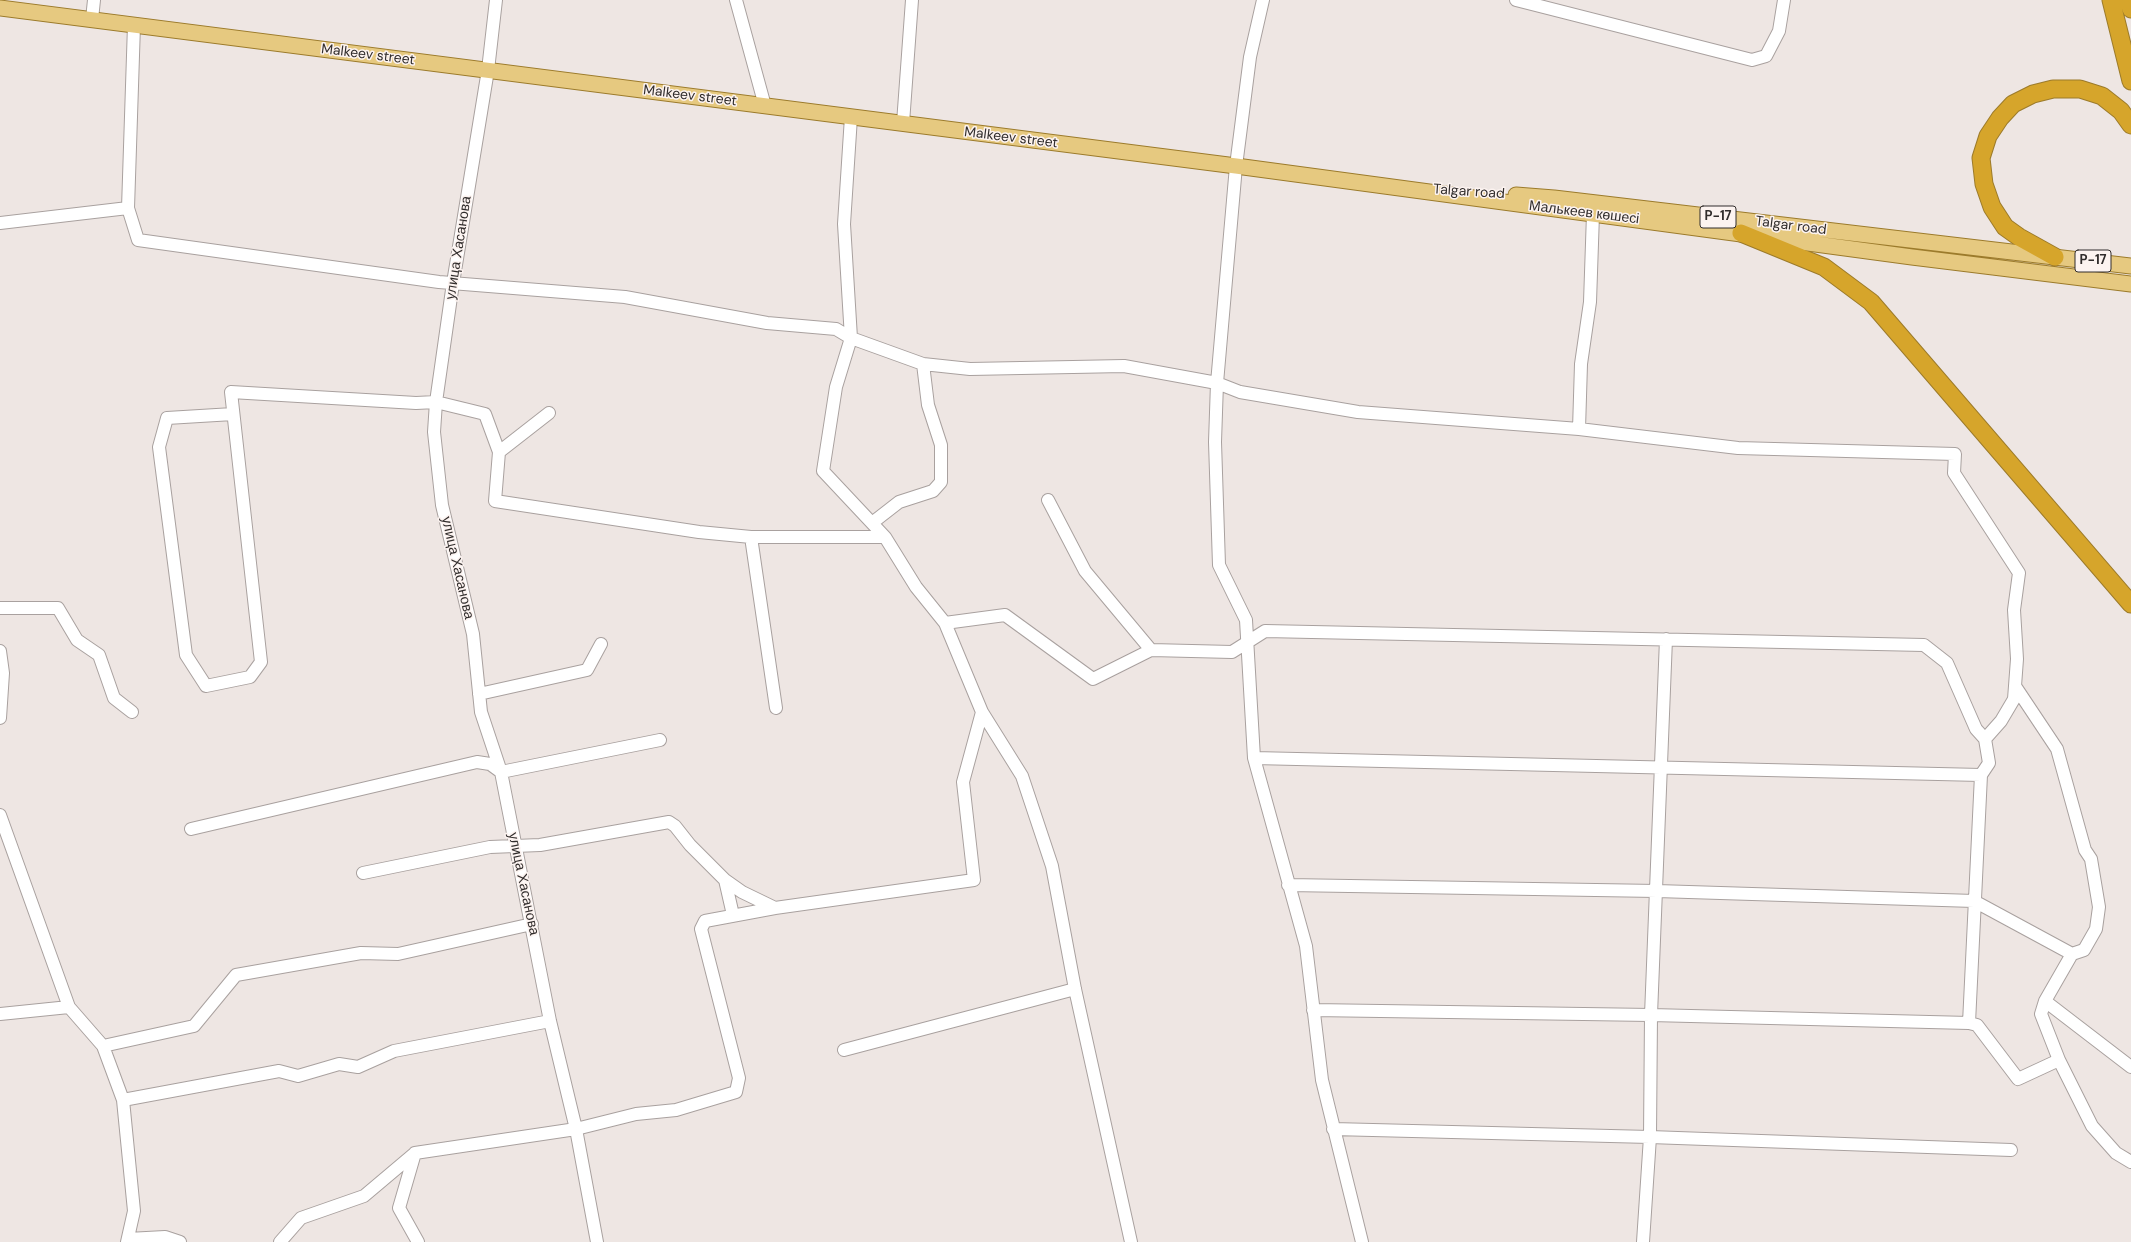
<!DOCTYPE html>
<html>
<head>
<meta charset="utf-8">
<style>
	body { margin:0 }
	canvas { display:block; background:#eee6e3 }
</style>
</head>
<body>
<canvas width="2131" height="1242"></canvas>
<script>
const c = document.querySelector('canvas').getContext('2d');
c.lineJoin = 'round';
const poly = rows => new Path2D(rows.map(r => 'M' + r).join(''));
function trace(path, color, width, dash) { c.strokeStyle = color; c.lineWidth = width; c.lineCap = dash ? 'butt' : 'round'; c.setLineDash(dash || []); c.stroke(path); }
function drawText(font, color, halo, rows, align = 'center') {
  c.font = font + ' "DM Sans",sans-serif'; c.lineWidth = 3; c.setLineDash([]); c.textBaseline = 'middle'; c.strokeStyle = halo; c.fillStyle = color; for (const [text, x, y, turn = 0] of rows) {
    c.save(); c.translate(x, y); c.rotate((+turn || 0) * Math.PI / 180); c.textAlign = isNaN(turn) ? turn : align; if (halo) c.strokeText(text, 0, 0); c.fillText(text, 0, 0); c.restore();
  }
}
const minor = poly([
	[496,0,488,70,453,283,436,402,434,432,442,505,473,634,481,712,501,772,550,1021,576,1129,597,1242],
	[736,0,765,106],
	[1263,0,1250,57,1236,166,1217,383,1215,442,1219,565,1246,620,1254,758,1306,946,1322,1080,1362,1242],
	[1516,0,1752,60,1766,56,1779,31,1784,0],
	[92,19,94,0],
	[134,25,128,208,138,240,439,282,625,297,767,323,836,329,851,338,923,364,970,369,1124,366,1217,383,1240,392,1358,412,1579,429,1738,448,1955,454,1954,473,2019,573,2014,610,2017,659,2015,686],
	[851,117,844,224,851,338,836,387,823,471,885,537,916,587,945,623,982,712,1022,776,1052,866,1075,989,1131,1242],
	[903,123,912,0],
	[0,223,128,208],
	[233,414,167,418,159,447,186,655,206,686,250,677,261,662,231,392,416,403,436,402,485,414,499,452,495,501,699,532,751,537,885,537],
	[1579,429,1581,364,1590,302,1593,214],
	[499,452,549,413],
	[1048,500,1085,571,1151,650],
	[872,523,899,502,933,491,941,482,941,445,928,405,923,364],
	[751,537,776,708],
	[0,608,58,608,77,640,99,655,114,698,132,712],
	[945,623,1005,615,1093,679,1151,650,1232,652,1265,631,1924,645,1947,663,1976,729,1985,739],
	[0,651,3,673,0,718],
	[479,694,587,670,601,644],
	[1254,758,1981,775,1969,1023],
	[1981,775,1989,763,1985,739,2001,721,2014,699,2015,686,2057,749,2085,850,2091,859,2099,907,2096,929,2084,950,2072,954],
	[0,815,69,1007,0,1014],
	[191,829,477,762,490,764,501,772,660,740],
	[363,873,490,847,540,845,669,822,675,826,690,845,725,880,733,915],
	[725,880,742,892,775,908],
	[1288,885,1657,891,1974,901,2072,954,2045,1001,2041,1014,2059,1060,2018,1079,1977,1025,1969,1023,1651,1015,1313,1010],
	[2045,1001,2131,1067],
	[69,1007,103,1046,123,1100,134,1211,127,1242],
	[103,1046,194,1026,236,975,361,953,398,954,532,924],
	[844,1050,1075,989],
	[2059,1060,2092,1126,2116,1153,2131,1162],
	[123,1100,279,1071,298,1076,339,1064,358,1067,394,1051,550,1021],
	[1333,1129,1650,1137,2011,1150],
	[128,1239,165,1237,180,1242],
	[280,1242,301,1218,364,1196,415,1153],
	[418,1242,399,1208,415,1153,576,1129,636,1114,676,1110,736,1092,739,1078,701,929,705,921,775,908,974,880,963,782,982,712],
	[1643,1242,1650,1137,1651,1015,1666,639]
]);
const major = poly([
	[0,8,1236,166,1912,257,2131,284],
	[1516,195,1554,198,2131,266]
]);
const highway = poly([
	[2111,0,2131,81],
	[2128,0,2131,9],
	[1741,233,1824,267,1871,302,2131,604],
	[2055,257,2019,237,2005,227,1992,207,1984,184,1981,158,1988,136,2000,118,2013,104,2033,94,2053,89,2080,89,2102,96,2121,111,2131,125]
]);
trace(minor, '#a9a19f', 14);
trace(major, '#9c7b2b', 17);
trace(highway, '#9c7b2b', 19);
trace(minor, '#fff', 12);
trace(major, '#e6c980', 15);
trace(highway, '#d6a52b', 17);
for (const [x, y, w] of [
	[1718,217,36],
	[2093,261,36]
]) { const box = new Path2D(); box.roundRect(x - w / 2, y - 11, w, 22, 3); c.fillStyle = '#fcf3f0'; c.fill(box); trace(box, '#312d2c', 1); }
drawText('bold 13px', '#312d2c', null, [
	["P-17",1718,217],
	["P-17",2093,261]
]);
drawText('14px', '#312d2c', '#fcf3f0', [
	["Malkeev street",368,55,7],
	["Malkeev street",690,96,7],
	["Malkeev street",1011,138,7],
	["Talgar road",1469,192,4],
	["Малькеев көшесі",1584,213,7],
	["Talgar road",1791,226,7],
	["улица Хасанова",459,248,-81],
	["улица Хасанова",457,568,77],
	["улица Хасанова",523,884,78]
]);
</script>
</body>
</html>
